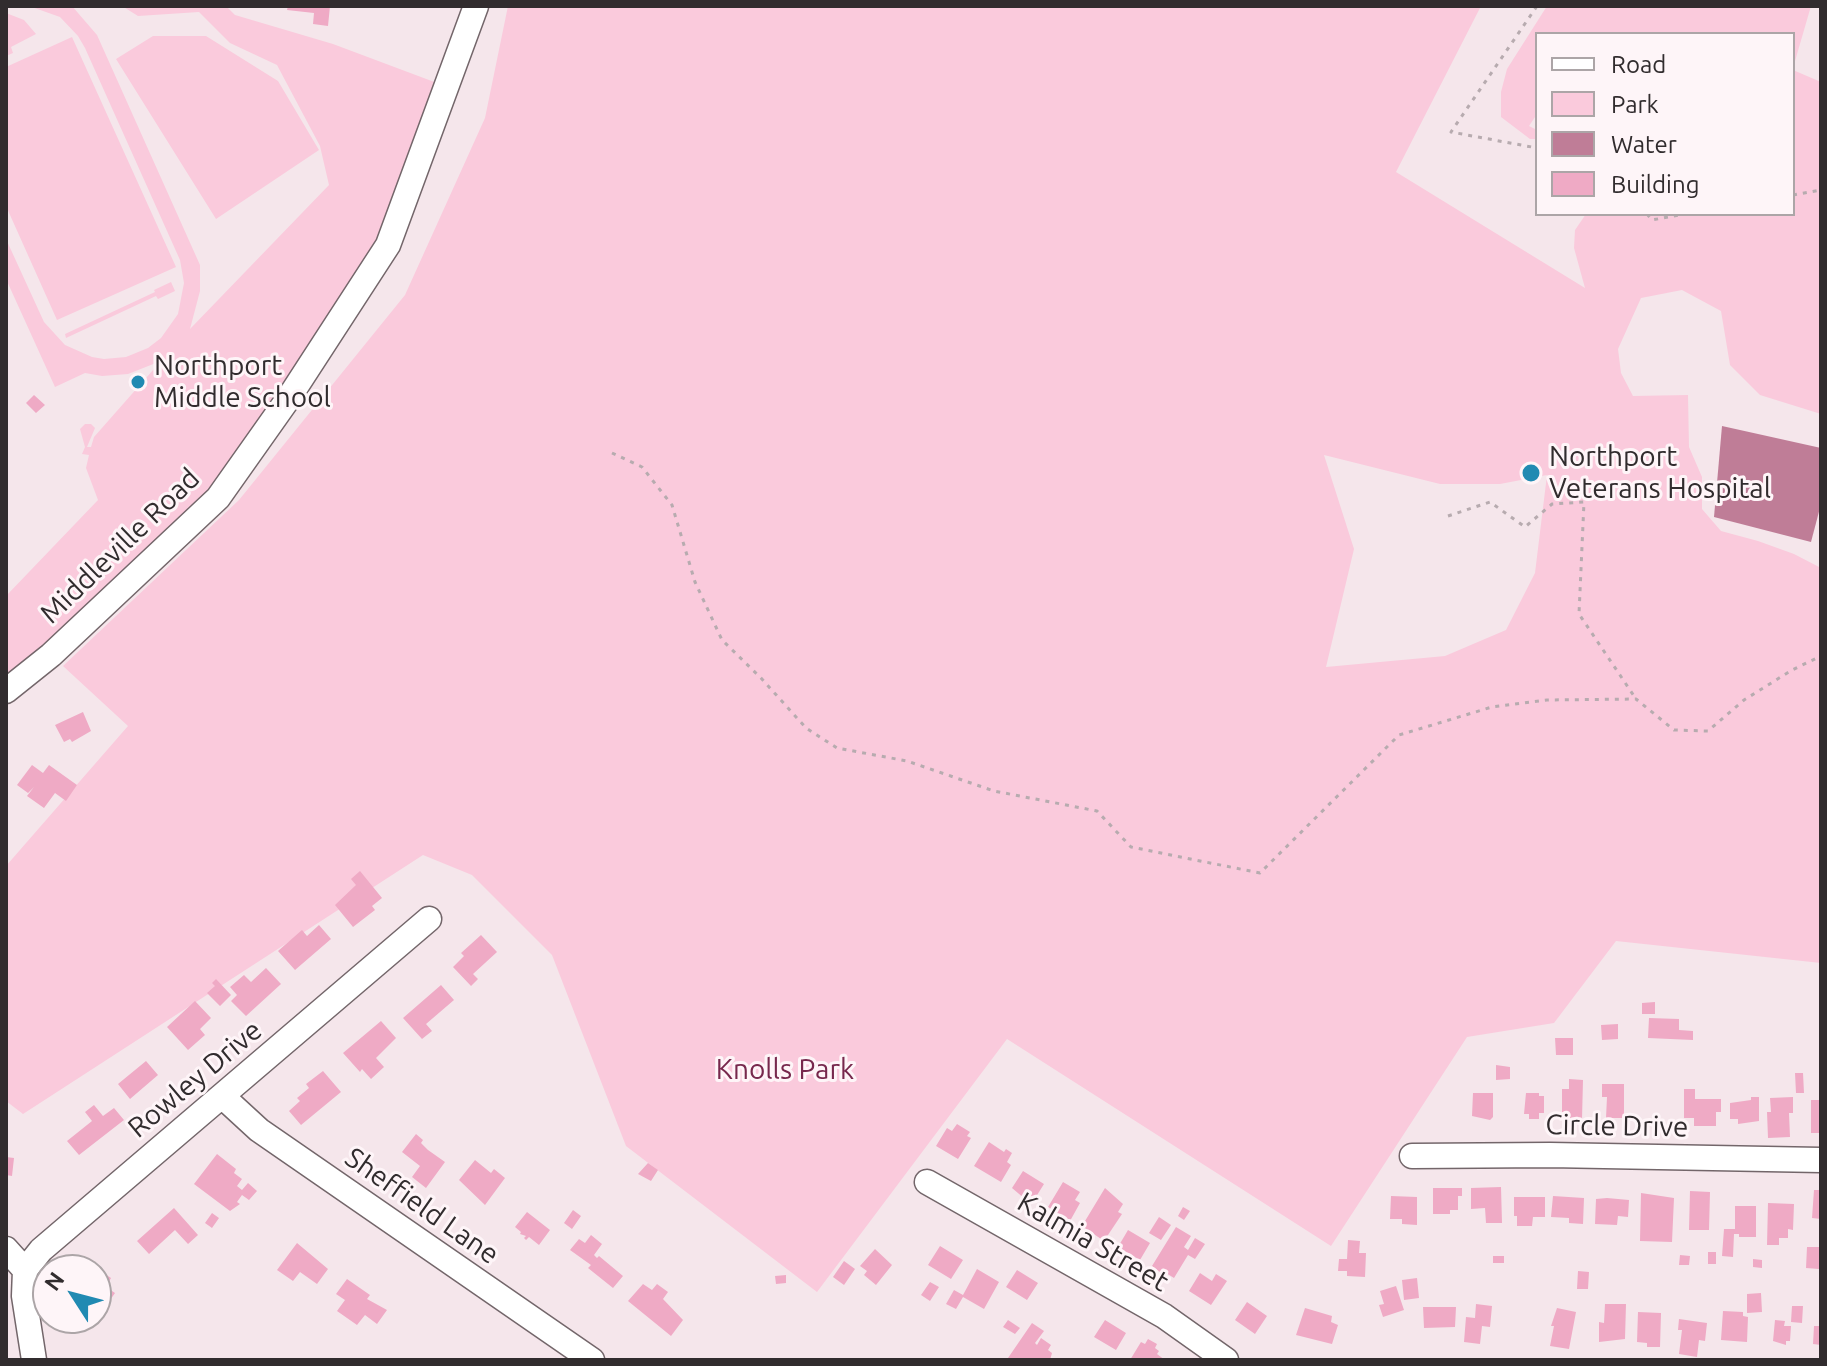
<!DOCTYPE html>
<html>
<head>
<meta charset="utf-8">
<style>
	body { margin:0 }
	#map { position:relative; width:1827px; height:1366px; overflow:hidden; background:#f5e6eb; font-family:Ubuntu,sans-serif }
	canvas { display:block }
	.frame { position:absolute; inset:0; border:8px solid #312c2e; pointer-events:none }
	.legend { position:absolute; left:1535px; top:32px; width:260px; height:184px; box-sizing:border-box; background:#fef5f8; border:2px solid #aca5a7; margin:0; padding:10px 14px; list-style:none; font-size:24px; color:#312c2e }
	.legend li { display:flex; align-items:center; gap:16px; height:40px }
	.legend b { width:40px; border:2px solid #aca5a7 }
	.north { position:absolute; left:32px; top:1254px; width:80px; height:80px; box-sizing:border-box; background:#fef5f8; border:2px solid #aca5a7; border-radius:50%; rotate:306deg; font-size:22px; font-weight:700; line-height:32px; text-align:center; color:#312c2e }
	.north::after { content:''; display:block; margin:auto; width:28px; height:36px; background:#218ab2; clip-path:polygon(50% 0,100% 100%,50% 72%,0 100%) }
</style>
</head>
<body>
<div id="map">
<canvas width="1827" height="1366"></canvas>
<div class="frame"></div>
<ul class="legend">
<li><b style="height:10px;background:#fff"></b>Road</li>
<li><b style="height:22px;background:#facadc"></b>Park</li>
<li><b style="height:22px;background:#bf7d97"></b>Water</li>
<li><b style="height:22px;background:#efaac5"></b>Building</li>
</ul>
<div class="north">N</div>
</div>
<script>
const c = document.querySelector('canvas').getContext('2d');
c.lineJoin = 'round';
function paint(path, color) { c.fillStyle = color; c.fill(path, 'evenodd'); }
const poly = rows => new Path2D(rows.map(r => 'M' + r).join(''));
function trace(path, color, width, dash) { c.strokeStyle = color; c.lineWidth = width; c.lineCap = dash ? 'butt' : 'round'; c.setLineDash(dash || []); c.stroke(path); }
function drawText(font, color, halo, rows, align = 'center') {
  c.font = font + ' Ubuntu,sans-serif'; c.lineWidth = 6; c.setLineDash([]); c.textBaseline = 'middle'; c.strokeStyle = halo; c.fillStyle = color; for (const [text, x, y, turn = 0] of rows) {
    c.save(); c.translate(x, y); c.rotate((+turn || 0) * Math.PI / 180); c.textAlign = isNaN(turn) ? turn : align; if (halo) c.strokeText(text, 0, 0); c.fillText(text, 0, 0); c.restore();
  }
}
paint(poly([
	[29,6,72,6,97,35,200,265,200,291,190,329,329,185,320,146,277,65,230,43,199,12,138,16,122,6,226,6,235,15,333,44,437,83,378,246,213,486,42,650,6,678,6,596,98,500,86,468,89,455,82,454,85,447,80,429,85,424,91,424,95,428,87,447,91,447,94,437,161,361,128,374,102,376,85,373,55,387,6,279,6,239,44,322,65,345,92,357,104,359,126,357,148,348,161,338,178,314,184,283,180,260,85,48,78,36,60,17],
	[508,6,1481,6,1396,172,1585,288,1574,248,1575,230,1586,214,1793,214,1793,70,1821,82,1821,414,1760,395,1730,365,1721,311,1682,290,1641,298,1618,349,1621,373,1633,396,1688,395,1689,447,1702,477,1702,509,1721,531,1758,541,1794,554,1821,568,1821,963,1616,941,1554,1023,1467,1037,1331,1246,1007,1039,817,1292,626,1146,552,955,472,875,423,855,23,1114,6,1101,6,866,128,726,63,666,239,500,405,295,485,118],
	[1324,455,1440,484,1500,484,1547,475,1535,573,1506,630,1445,656,1326,667,1354,549],
	[1547,6,1811,6,1793,68,1793,34,1537,34,1537,114,1529,126,1537,130,1537,139,1530,139,1501,117,1501,92,1507,69],
	[6,13,24,20,36,34,11,47,13,53,6,56],
	[153,36,206,36,278,81,319,150,216,219,116,59],
	[72,37,176,267,57,320,6,206,6,67],
	[171,282,175,291,158,299,156,296,66,338,65,334,155,292,154,290]
]), '#facadc');
paint(poly([
	[1722,426,1821,448,1821,504,1811,542,1714,517]
]), '#bf7d97');
paint(poly([
	[288,6,330,6,328,26,313,24,314,13,287,10],
	[34,395,45,405,36,413,26,403],
	[83,712,91,731,72,742,70,739,64,742,55,725],
	[32,765,43,773,49,765,77,785,66,801,55,793,44,808,27,796,34,787,28,793,17,785],
	[360,871,382,898,372,906,375,910,353,927,335,905,356,885,351,879],
	[319,925,331,939,295,970,278,951,302,930,307,936],
	[481,935,497,952,473,974,478,979,471,986,453,967,464,956,461,953],
	[266,968,281,984,246,1016,231,1001,237,995,230,987,244,975,251,982],
	[216,979,231,995,220,1006,207,993,215,986,212,983],
	[441,985,454,1000,426,1024,432,1031,422,1039,403,1018],
	[195,1001,211,1018,200,1029,205,1035,188,1050,167,1027],
	[1655,1002,1655,1014,1642,1014,1642,1003],
	[1649,1018,1679,1019,1679,1030,1693,1031,1693,1040,1648,1038],
	[381,1021,396,1038,376,1058,384,1067,371,1079,362,1069,360,1072,343,1053],
	[1618,1024,1618,1039,1602,1040,1601,1025],
	[1555,1038,1573,1038,1573,1055,1556,1055],
	[146,1061,158,1075,130,1099,118,1084],
	[1496,1065,1510,1067,1510,1079,1496,1080],
	[323,1071,341,1092,301,1125,289,1111,300,1101,297,1098,309,1088,306,1084],
	[1795,1073,1803,1073,1804,1093,1796,1093],
	[1569,1079,1583,1080,1582,1119,1569,1118,1569,1112,1562,1112,1562,1089,1569,1089],
	[1602,1084,1624,1084,1624,1118,1606,1118,1607,1097,1602,1097],
	[1684,1089,1695,1089,1695,1099,1721,1099,1721,1112,1716,1112,1716,1126,1694,1126,1694,1118,1684,1118],
	[1473,1093,1493,1093,1493,1117,1490,1120,1472,1116],
	[1526,1093,1539,1093,1539,1096,1544,1096,1544,1113,1539,1113,1539,1119,1529,1119,1529,1114,1524,1114],
	[1751,1097,1759,1097,1759,1121,1738,1124,1738,1119,1730,1119,1730,1103,1751,1100],
	[1793,1097,1793,1113,1789,1113,1790,1137,1768,1138,1767,1112,1771,1112,1770,1098],
	[1811,1100,1821,1100,1821,1133,1811,1133],
	[94,1105,103,1116,114,1108,124,1120,79,1155,67,1141,92,1121,85,1112],
	[957,1124,970,1132,967,1136,971,1138,958,1159,936,1146,947,1128,952,1131],
	[416,1134,423,1140,421,1143,428,1150,445,1162,426,1188,412,1177,420,1166,402,1152],
	[989,1142,1004,1152,1006,1149,1012,1153,1007,1162,1011,1165,1001,1182,974,1166],
	[217,1154,236,1169,234,1173,242,1179,237,1186,242,1190,248,1183,257,1191,249,1200,242,1195,237,1202,240,1204,230,1211,194,1184],
	[6,1157,14,1158,12,1176,6,1175],
	[475,1160,491,1173,494,1169,505,1178,485,1205,459,1180],
	[648,1163,658,1170,651,1181,638,1174],
	[1023,1171,1044,1184,1034,1200,1027,1196,1025,1199,1012,1188],
	[1063,1182,1080,1192,1075,1200,1080,1203,1070,1221,1048,1207],
	[1501,1187,1502,1223,1486,1223,1485,1208,1471,1209,1471,1188],
	[1105,1188,1123,1204,1118,1212,1122,1214,1104,1241,1082,1226],
	[1433,1188,1462,1188,1462,1196,1458,1196,1458,1210,1450,1210,1450,1214,1433,1214],
	[1814,1190,1821,1190,1821,1219,1812,1218],
	[1690,1191,1710,1192,1709,1230,1689,1230],
	[1641,1193,1674,1198,1672,1242,1640,1241],
	[1391,1196,1417,1197,1417,1225,1402,1224,1402,1219,1390,1219],
	[1553,1196,1584,1198,1583,1224,1569,1223,1569,1218,1551,1217],
	[1514,1197,1545,1197,1545,1217,1533,1217,1532,1226,1517,1226,1517,1216,1514,1216],
	[1607,1198,1629,1200,1628,1217,1618,1216,1617,1225,1595,1224,1596,1199],
	[1768,1203,1794,1204,1793,1230,1788,1229,1788,1238,1779,1238,1779,1245,1767,1245],
	[1735,1206,1756,1206,1756,1237,1739,1237,1739,1234,1734,1234,1733,1257,1722,1256,1724,1229,1735,1229],
	[1183,1207,1190,1211,1184,1220,1178,1216],
	[174,1208,198,1235,188,1244,175,1230,149,1254,137,1241],
	[573,1210,581,1216,572,1229,564,1223],
	[527,1212,550,1230,539,1245,529,1237,526,1240,524,1238,526,1236,520,1234,521,1232,515,1227],
	[212,1213,219,1218,212,1228,205,1223],
	[1159,1217,1171,1225,1161,1240,1149,1233],
	[1176,1227,1191,1236,1184,1247,1188,1250,1195,1238,1205,1244,1195,1259,1188,1255,1174,1278,1166,1273,1164,1275,1152,1266],
	[1128,1230,1150,1243,1140,1260,1118,1247],
	[591,1235,602,1244,594,1255,597,1258,599,1256,623,1276,613,1288,588,1268,591,1265,570,1250,579,1239,585,1243],
	[1348,1240,1360,1241,1359,1253,1366,1253,1365,1277,1347,1276,1347,1271,1338,1271,1339,1259,1347,1259],
	[297,1243,328,1269,317,1284,300,1272,293,1281,277,1270],
	[940,1246,963,1260,951,1279,928,1265],
	[1807,1247,1821,1247,1819,1269,1806,1268],
	[875,1249,892,1265,876,1285,864,1275,867,1271,860,1266],
	[1708,1252,1716,1252,1716,1264,1708,1264],
	[1680,1255,1690,1256,1689,1265,1679,1265],
	[1493,1256,1504,1256,1504,1263,1493,1263],
	[1753,1259,1762,1260,1762,1268,1753,1267],
	[844,1261,855,1269,844,1285,833,1277],
	[96,1268,111,1278,106,1287,115,1293,106,1306,102,1303,98,1309,96,1307],
	[977,1269,999,1282,984,1309,963,1297,956,1309,946,1304,954,1290,963,1295],
	[1017,1270,1038,1283,1027,1300,1006,1287],
	[1578,1271,1589,1272,1588,1289,1577,1289],
	[1200,1273,1212,1281,1216,1274,1227,1281,1211,1305,1189,1291],
	[786,1275,786,1283,776,1284,775,1276],
	[1417,1278,1419,1298,1404,1300,1402,1280],
	[347,1279,370,1295,367,1299,387,1310,377,1324,365,1315,357,1325,337,1311,345,1300,336,1294],
	[930,1282,939,1287,930,1301,921,1295],
	[643,1284,652,1290,657,1284,668,1292,663,1299,683,1320,671,1336,628,1301],
	[1396,1286,1404,1310,1383,1317,1379,1305,1384,1304,1380,1291],
	[1761,1293,1762,1312,1747,1313,1747,1294],
	[1247,1302,1267,1316,1255,1334,1235,1320],
	[1476,1304,1492,1306,1490,1327,1482,1326,1480,1344,1464,1342,1466,1317,1475,1318],
	[1605,1304,1626,1304,1625,1339,1599,1342,1599,1322,1604,1323],
	[1792,1306,1803,1306,1802,1323,1791,1322],
	[1423,1307,1456,1307,1455,1327,1424,1328],
	[1305,1308,1332,1316,1331,1322,1338,1325,1332,1344,1296,1335],
	[1557,1308,1576,1312,1569,1349,1550,1346,1554,1326,1551,1326],
	[1723,1311,1743,1312,1743,1316,1748,1317,1747,1342,1721,1340],
	[1638,1312,1661,1313,1660,1347,1647,1347,1647,1343,1637,1342],
	[1679,1319,1707,1323,1705,1341,1699,1340,1697,1357,1679,1354,1682,1330,1678,1330],
	[1008,1320,1020,1328,1015,1334,1003,1327],
	[1105,1320,1126,1333,1116,1350,1094,1337],
	[1775,1320,1785,1321,1784,1326,1791,1326,1790,1341,1786,1341,1786,1345,1773,1341],
	[1032,1323,1044,1331,1035,1343,1037,1345,1041,1338,1051,1345,1048,1350,1052,1353,1050,1360,1011,1360,1008,1358],
	[1814,1326,1821,1326,1821,1345,1813,1344],
	[1148,1339,1157,1344,1155,1348,1159,1351,1157,1354,1165,1360,1130,1360,1141,1342,1145,1344]
]), '#efaac5');
const minor = poly([
	[6,691,51,655,218,498,288,399,388,245,476,6],
	[222,1096,259,1130,592,1360],
	[1412,1156,1550,1155,1821,1160],
	[927,1182,1164,1316,1226,1360],
	[6,1249,25,1270,41,1250,429,919],
	[25,1270,24,1296,34,1360]
]);
trace(minor, '#73666a', 27);
trace(poly([
	[1537,6,1451,132,1537,148],
	[1793,195,1821,190],
	[1647,214,1652,220,1684,214],
	[612,453,642,467,672,505,695,582,722,640,761,678,806,728,837,748,907,761,994,791,1097,811,1131,847,1260,873,1399,735,1492,707,1547,700,1636,699,1674,730,1708,731,1744,700,1792,670,1821,656],
	[1448,516,1490,502,1525,527,1552,504,1584,502,1579,614,1636,699]
]), '#b7abaf', 3, [4, 6]);
trace(minor, '#fff', 24);
for (const [x, y, r, color] of [
	[138,382,8,"#218ab2"],
	[1531,473,10,"#218ab2"]
]) { const dot = new Path2D(); dot.arc(x, y, r, 0, 2 * Math.PI); c.fillStyle = color; c.fill(dot); trace(dot, '#fef5f8', 3); }
drawText('28px', '#312c2e', '#fef5f8', [
	["Northport",154,366],
	["Middle School",154,398],
	["Northport",1549,457],
	["Veterans Hospital",1549,489]
], 'left');
drawText('28px', '#312c2e', '#fef5f8', [
	["Middleville Road",120,546,-44],
	["Rowley Drive",195,1079,-40],
	["Circle Drive",1617,1126,1],
	["Sheffield Lane",422,1206,35],
	["Kalmia Street",1093,1242,30]
]);
drawText('28px', '#77284d', '#fef5f8', [
	["Knolls Park",785,1070]
]);
</script>
</body>
</html>
